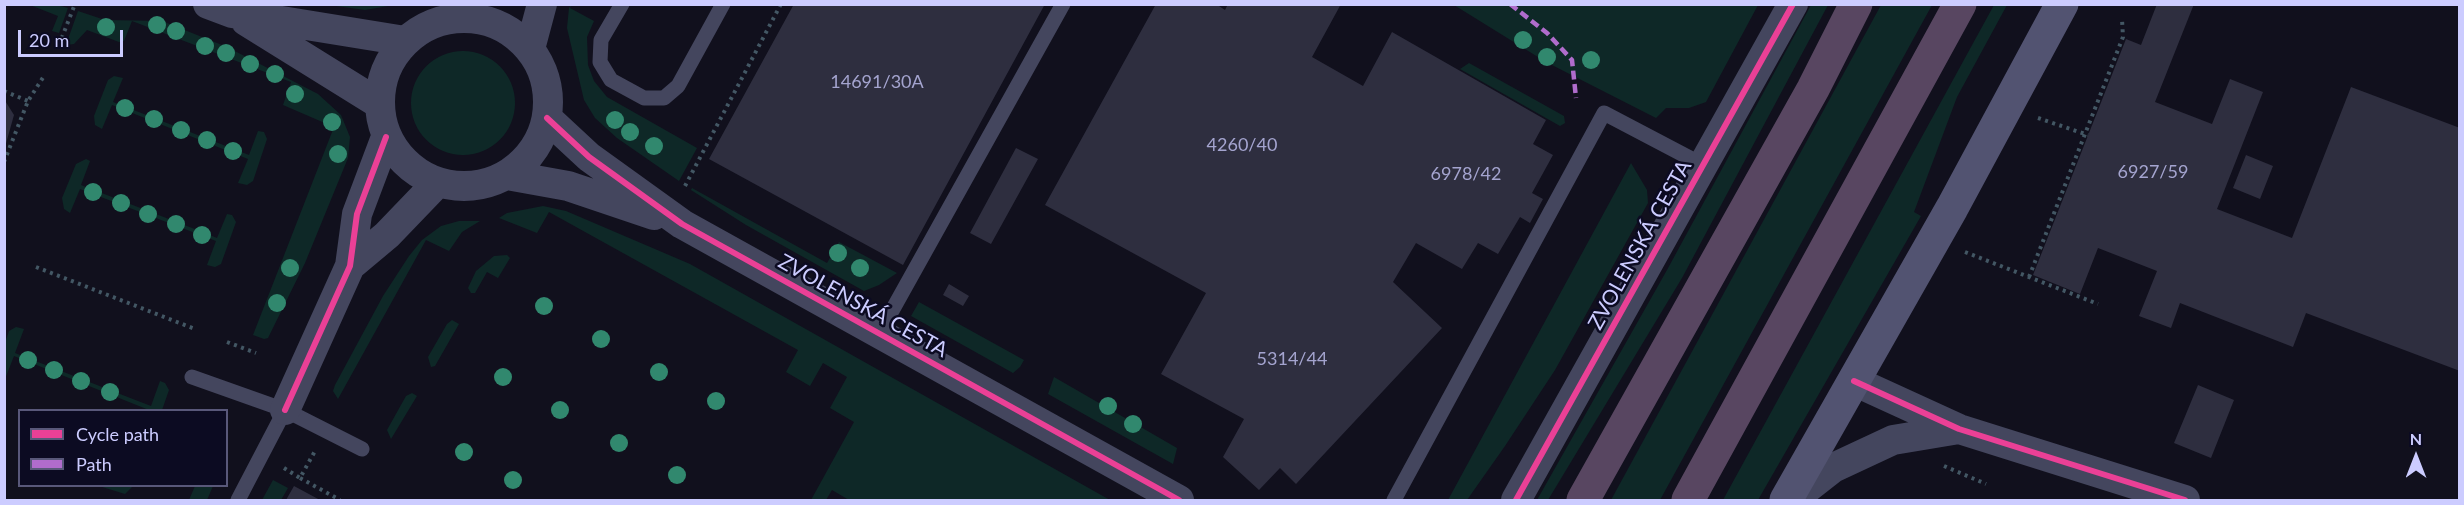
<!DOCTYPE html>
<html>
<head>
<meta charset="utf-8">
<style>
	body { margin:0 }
	#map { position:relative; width:2464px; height:505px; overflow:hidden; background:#11101d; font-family:Lato,sans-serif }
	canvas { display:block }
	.frame { position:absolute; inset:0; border:6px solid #ccf; pointer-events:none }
	.legend { position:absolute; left:18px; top:409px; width:210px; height:78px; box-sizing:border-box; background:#0c0b22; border:2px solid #59587a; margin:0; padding:8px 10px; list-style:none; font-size:18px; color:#ccf }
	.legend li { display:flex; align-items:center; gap:12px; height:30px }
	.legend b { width:30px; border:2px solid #59587a }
	.north { position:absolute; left:2386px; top:427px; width:60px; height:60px; -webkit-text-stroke:4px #0c0b22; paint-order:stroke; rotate:0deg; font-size:16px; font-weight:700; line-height:24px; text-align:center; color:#ccf }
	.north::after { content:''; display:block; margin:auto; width:21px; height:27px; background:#ccf; clip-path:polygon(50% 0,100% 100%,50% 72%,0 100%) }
	.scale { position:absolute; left:18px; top:30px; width:105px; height:27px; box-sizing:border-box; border:3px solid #ccf; border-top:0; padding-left:8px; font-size:18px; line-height:21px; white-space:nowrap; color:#ccf; -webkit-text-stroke:4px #0c0b22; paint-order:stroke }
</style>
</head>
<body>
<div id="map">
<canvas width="2464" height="505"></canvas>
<div class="frame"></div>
<ul class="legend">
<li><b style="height:8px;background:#ea4096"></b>Cycle path</li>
<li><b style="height:8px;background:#b06ccc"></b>Path</li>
</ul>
<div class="north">N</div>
<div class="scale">20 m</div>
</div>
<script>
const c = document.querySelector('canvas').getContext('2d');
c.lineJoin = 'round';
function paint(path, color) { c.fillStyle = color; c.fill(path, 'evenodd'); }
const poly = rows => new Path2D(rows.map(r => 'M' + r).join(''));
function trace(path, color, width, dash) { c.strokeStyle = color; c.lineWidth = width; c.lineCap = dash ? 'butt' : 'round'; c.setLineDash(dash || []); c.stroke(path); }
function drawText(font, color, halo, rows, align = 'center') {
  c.font = font + ' Lato,sans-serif'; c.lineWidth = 5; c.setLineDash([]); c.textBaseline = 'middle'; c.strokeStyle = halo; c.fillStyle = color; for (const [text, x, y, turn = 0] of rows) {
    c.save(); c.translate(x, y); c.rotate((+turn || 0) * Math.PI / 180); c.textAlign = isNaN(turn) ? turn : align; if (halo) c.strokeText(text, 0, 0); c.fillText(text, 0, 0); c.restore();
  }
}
paint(poly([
	[30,5,57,5,68,8,59,33,52,31,58,16],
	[329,5,394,4,394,5,365,10],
	[571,5,570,8,594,21,587,37,588,65,594,81,607,97,697,148,679,181,617,138,595,118,584,100,567,28,569,8],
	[1454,5,1758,5,1706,102,1689,108,1666,108,1656,118,1546,62],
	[1811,5,1828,5,1682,278,1548,500,1537,500,1667,270],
	[1881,5,1932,5,1660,500,1611,500],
	[1994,5,2007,5,1957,97,1914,212,1921,216,1758,500,1723,500],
	[78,11,105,20,162,21,227,47,318,94,341,115,350,137,348,158,305,263,268,338,264,339,253,335,334,127,283,105,291,82,132,21,124,41,119,42,87,30,74,44,66,45],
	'411 103a52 52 0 1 1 104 0a52 52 0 1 1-104 0Z',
	[1469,63,1564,116,1565,123,1560,126,1460,69],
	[114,76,123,78,113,102,249,155,258,131,264,132,267,139,253,181,247,185,238,183,248,159,112,105,102,129,95,125,94,116,108,80],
	[86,159,90,161,81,185,205,233,217,238,227,214,232,215,236,222,221,264,215,267,207,265,216,241,80,189,70,213,64,209,62,198,76,164],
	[1631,163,1647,190,1648,203,1555,370,1505,446,1467,500,1448,500],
	[692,188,827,263,839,242,897,273,879,285,864,291,746,225,691,190],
	[543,206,566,211,690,264,1110,500,849,500,832,490,826,500,811,500,854,422,830,408,847,377,823,363,810,386,786,372,798,350,549,212,537,233,499,218,507,213],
	[459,221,480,221,462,232,449,251,426,240,338,399,333,391,335,385,383,296,409,256,422,240,441,226],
	[494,256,507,255,510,258,498,278,487,272,475,293,471,293,468,288,476,271],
	[919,302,1024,360,1020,367,1013,373,911,316],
	[452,320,459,324,435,366,431,367,428,357,447,324],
	[16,327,24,329,15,353,138,401,151,406,160,381,165,383,169,390,162,410,149,410,14,356,5,379,5,343,9,331],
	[1054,377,1177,448,1173,464,1048,394],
	[412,393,417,396,391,439,387,430,406,396],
	[273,480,288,488,281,500,262,500],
	[99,486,133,486,125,494],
	[195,486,213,486,207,500,189,500]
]), '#0e2827');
paint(poly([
	[794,4,1045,4,903,265,709,159],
	[1156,4,1216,4,1225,10,1228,4,1341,4,1312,57,1363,86,1392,32,1546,120,1533,144,1553,155,1532,193,1543,199,1530,223,1520,217,1498,254,1478,243,1462,269,1416,243,1393,282,1442,328,1296,484,1280,468,1259,490,1223,457,1244,419,1161,374,1206,293,1045,205],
	[2157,4,2194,4,2155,102,2212,124,2230,79,2263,92,2217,209,2292,238,2351,87,2460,128,2460,371,2306,313,2293,347,2180,303,2171,328,2139,316,2157,271,2098,248,2080,294,2033,275,2126,39,2141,45],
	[4,99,14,115,5,147,4,147],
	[1016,148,1038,159,991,244,970,233],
	[2246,155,2273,166,2260,199,2233,188],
	[949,284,969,296,963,306,943,295],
	[2198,385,2234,400,2211,458,2174,443],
	[294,486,320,500,286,500]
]), '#2e2e3f');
trace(poly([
	[59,45,75,4],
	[4,91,28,101],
	[2038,118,2088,135],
	[4,162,28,101,44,76],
	[685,186,781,4],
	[1965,252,2098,304],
	[36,267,195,329],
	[2029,277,2123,37,2122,19],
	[227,342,256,353],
	[1944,466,1986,484],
	[284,468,300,478,315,451],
	[300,478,340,500]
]), '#435764', 4, [3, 4.5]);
trace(poly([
	[622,4,601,40,600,62,611,80,644,98,664,98,678,86,723,4],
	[879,334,1063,4],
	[192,377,285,410,362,449],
	[238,500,285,410],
	[1394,500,1604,113,1703,165]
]), '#44465e', 15);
trace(poly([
	[208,4,232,13,405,41],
	'380 102a84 84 0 1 1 168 0a84 84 0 1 1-168 0Z',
	[246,21,378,103],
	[530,49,542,4],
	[547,118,589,157,682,224,1179,500],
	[507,175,568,186,654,215],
	[350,266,387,235,437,183],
	[1854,381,1959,429,2185,500],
	[285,410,350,266,357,214,386,137],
	[1516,500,1793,4],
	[1792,500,1833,468,1893,440,1959,429]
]), '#44465e', 30);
trace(poly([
	[1786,500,1952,208,2062,4]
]), '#525371', 33);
trace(poly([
	[1583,500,1813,89,1856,4],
	[1688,500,1960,4]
]), '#584661', 33);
trace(poly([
	[1510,4,1547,33,1572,60,1576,98]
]), '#b06ccc', 4.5, [9, 4.5]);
trace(poly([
	[547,118,589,157,682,224,1179,500],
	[1854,381,1959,429,2185,500],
	[285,410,350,266,357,214,386,137],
	[1516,500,1793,4]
]), '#ea4096', 6);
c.fillStyle = '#31886e';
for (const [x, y] of [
	[157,25],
	[106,27],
	[176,31],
	[1523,40],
	[205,46],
	[226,53],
	[1547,57],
	[1591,60],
	[250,64],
	[275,74],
	[295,94],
	[125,108],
	[154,119],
	[615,120],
	[332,122],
	[181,130],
	[630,132],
	[207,140],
	[654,146],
	[233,151],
	[338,154],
	[93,192],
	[121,203],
	[148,214],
	[176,224],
	[202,235],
	[838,253],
	[290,268],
	[860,268],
	[277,303],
	[544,306],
	[601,339],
	[28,360],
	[54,370],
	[659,372],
	[503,377],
	[81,381],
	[110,392],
	[716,401],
	[1108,406],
	[560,410],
	[1133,424],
	[619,443],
	[464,452],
	[677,475],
	[513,480]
]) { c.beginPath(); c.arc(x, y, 9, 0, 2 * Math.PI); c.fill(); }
drawText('18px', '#a4a4cf', null, [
	["14691/30A",877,82],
	["4260/40",1242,145],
	["6927/59",2153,172],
	["6978/42",1466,174],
	["5314/44",1292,359]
]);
drawText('21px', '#ccf', '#0c0b22', [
	["ZVOLENSKÁ CESTA",1640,245,-61],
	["ZVOLENSKÁ CESTA",863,306,29]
]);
</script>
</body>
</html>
